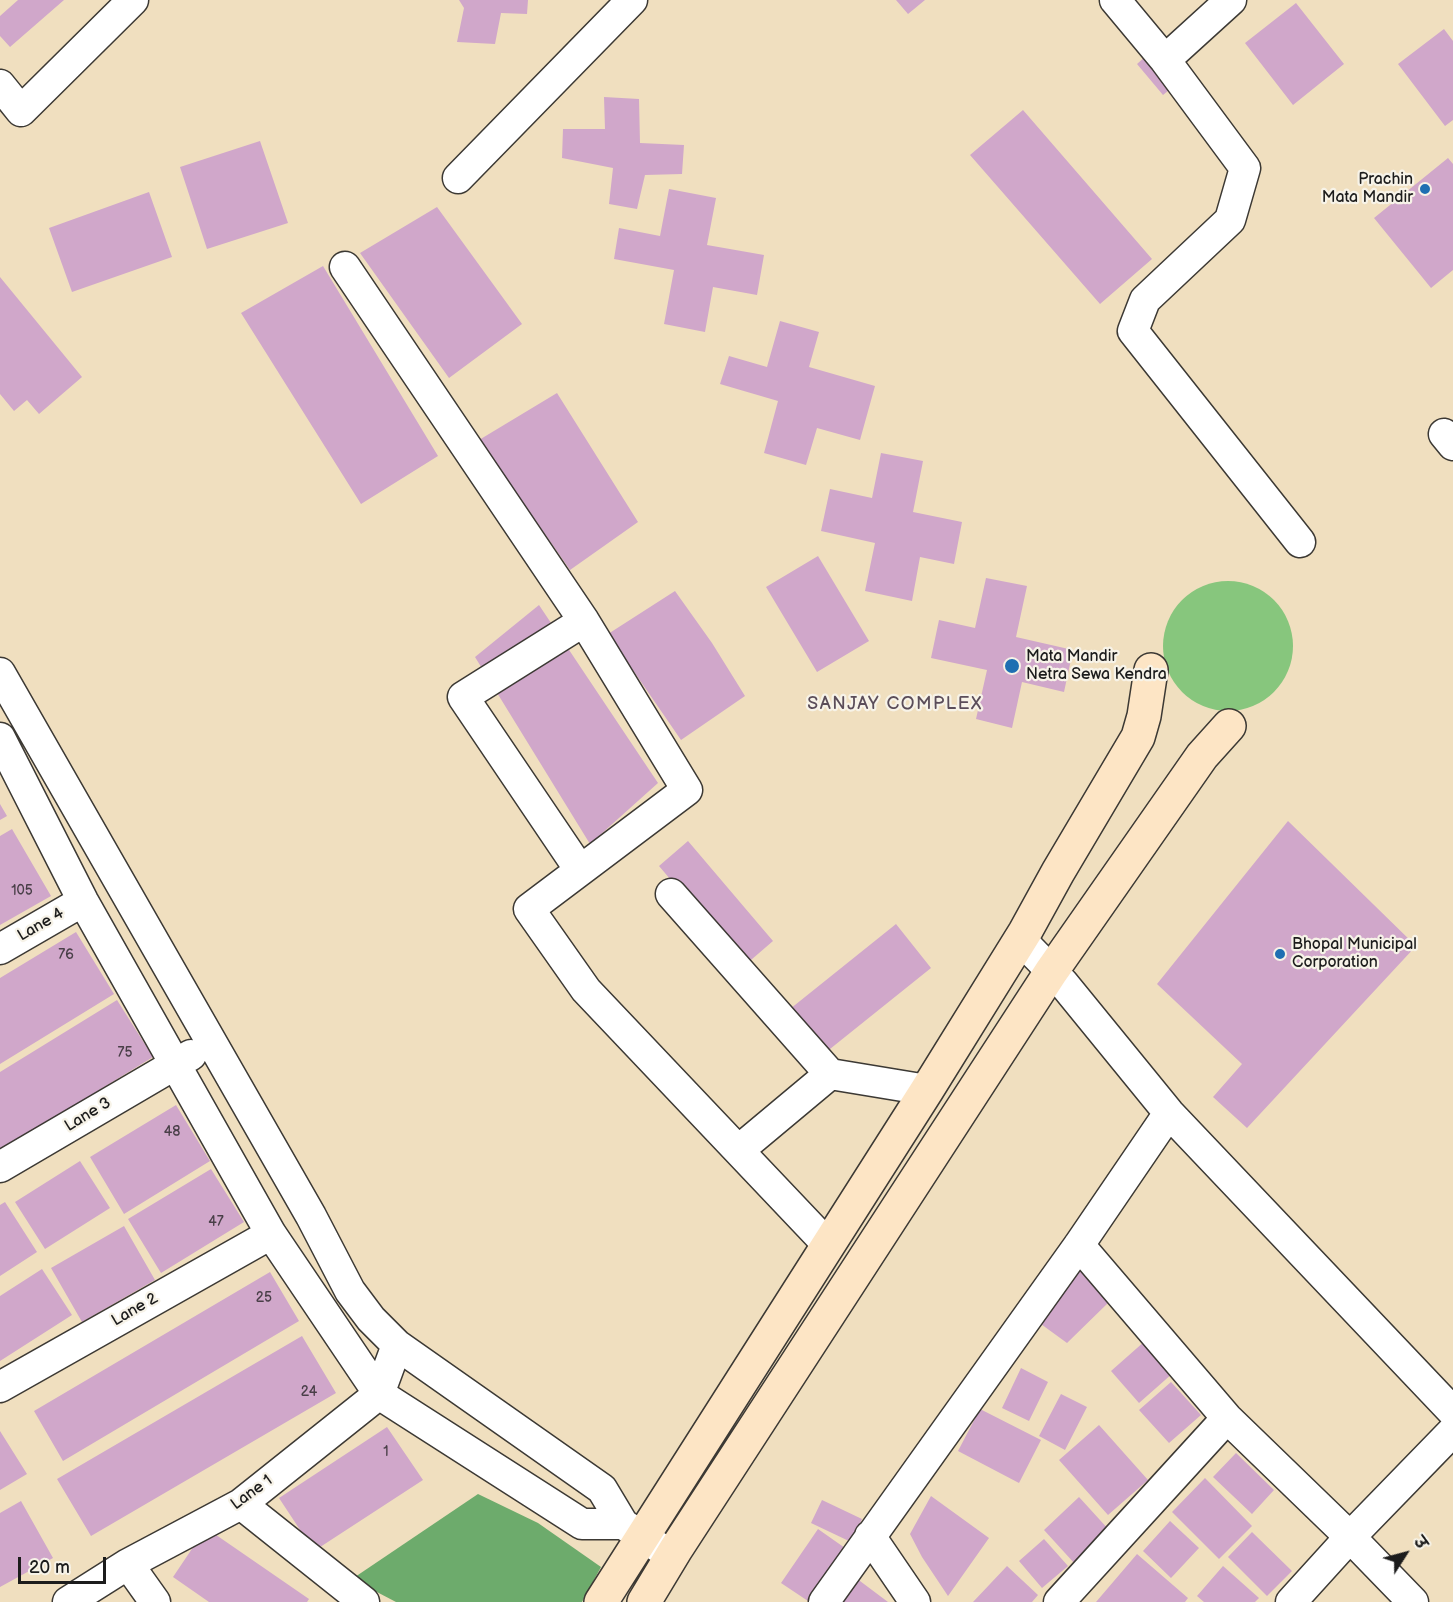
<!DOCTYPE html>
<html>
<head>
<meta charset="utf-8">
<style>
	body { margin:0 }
	#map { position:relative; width:1453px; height:1602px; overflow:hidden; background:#f0dfbf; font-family:"Balsamiq Sans","Playpen Sans Deva",sans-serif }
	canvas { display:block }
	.north { position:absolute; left:1375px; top:1524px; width:60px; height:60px; -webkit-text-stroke:4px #f7f3e8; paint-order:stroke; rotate:54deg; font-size:16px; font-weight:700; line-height:24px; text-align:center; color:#1c1c1c }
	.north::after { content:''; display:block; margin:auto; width:21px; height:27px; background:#1c1c1c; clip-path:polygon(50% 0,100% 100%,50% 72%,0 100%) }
	.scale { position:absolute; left:18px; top:1557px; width:88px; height:27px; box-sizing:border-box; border:3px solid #1c1c1c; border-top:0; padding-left:8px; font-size:18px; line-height:21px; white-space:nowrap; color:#1c1c1c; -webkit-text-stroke:4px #f7f3e8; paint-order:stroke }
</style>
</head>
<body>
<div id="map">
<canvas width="1453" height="1602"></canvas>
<div class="north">उ</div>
<div class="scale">20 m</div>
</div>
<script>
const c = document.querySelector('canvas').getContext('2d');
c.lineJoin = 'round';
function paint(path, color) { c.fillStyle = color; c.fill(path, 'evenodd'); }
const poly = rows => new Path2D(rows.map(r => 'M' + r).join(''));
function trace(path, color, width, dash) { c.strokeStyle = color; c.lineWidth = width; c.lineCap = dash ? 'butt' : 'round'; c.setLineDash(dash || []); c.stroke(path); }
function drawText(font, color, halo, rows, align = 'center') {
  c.font = font + ' "Balsamiq Sans",sans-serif'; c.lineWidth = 4.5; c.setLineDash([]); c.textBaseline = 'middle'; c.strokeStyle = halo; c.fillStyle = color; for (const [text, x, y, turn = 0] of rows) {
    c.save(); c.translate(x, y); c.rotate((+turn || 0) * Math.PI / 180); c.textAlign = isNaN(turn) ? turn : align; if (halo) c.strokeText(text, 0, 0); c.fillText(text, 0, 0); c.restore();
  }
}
paint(poly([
	'1163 646a65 65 0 1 1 130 0a65 65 0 1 1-130 0Z'
]), '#87c67d');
paint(poly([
	[478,1494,538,1523,601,1567,582,1602,396,1602,352,1579]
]), '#6dab6c');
paint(poly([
	[18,0,64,0,10,47,0,36,0,16],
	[459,0,528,0,527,14,501,13,495,44,457,42,464,8],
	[896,0,925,0,908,14],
	[1296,3,1344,64,1293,105,1245,43],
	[1444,29,1453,41,1453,120,1445,126,1398,64],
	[1147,55,1174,86,1163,95,1137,64],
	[604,97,639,99,640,143,684,145,682,174,645,175,637,209,609,204,613,168,562,158,563,129,605,129],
	[1023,110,1152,259,1100,304,970,155],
	[260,141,288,223,207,249,180,167],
	[1448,158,1453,164,1453,270,1431,288,1374,218],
	[669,189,716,198,707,245,764,255,757,295,713,287,705,332,664,324,674,270,614,259,619,228,660,236],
	[149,192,172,257,72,292,49,228],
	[437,207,522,324,449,378,360,253],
	[323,266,438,456,361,504,241,313],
	[0,277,82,377,39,414,27,400,14,411,0,394],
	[780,321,819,332,809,367,875,386,860,440,817,428,806,465,764,453,778,401,720,384,729,356,767,367],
	[557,393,638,522,570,570,479,440],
	[881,453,923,461,913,512,962,522,954,564,920,557,912,601,865,591,875,543,821,531,830,489,872,498],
	[818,556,869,641,817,672,766,587],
	[986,578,1027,586,1016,637,1073,650,1064,692,1022,682,1012,728,976,719,987,670,931,658,939,620,975,628],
	[675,591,712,643,745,696,681,740,608,634],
	[539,605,658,783,590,844,475,657],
	[0,804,7,816,0,820],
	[1288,821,1416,946,1247,1128,1213,1097,1242,1064,1157,984],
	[12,829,51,896,0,925,0,836],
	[688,841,773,941,744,966,659,866],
	[896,924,931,968,825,1053,790,1009],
	[76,932,114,994,0,1064,0,978],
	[117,1000,153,1057,0,1151,0,1072],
	[176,1105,210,1161,124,1214,90,1157],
	[80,1161,110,1208,45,1249,15,1202],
	[211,1169,244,1222,161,1273,128,1219],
	[5,1202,37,1252,0,1276,0,1205],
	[124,1226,155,1280,82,1322,51,1268],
	[1077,1268,1109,1302,1067,1343,1034,1319],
	[42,1269,72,1315,0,1361,0,1296],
	[270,1272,299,1321,63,1461,34,1411],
	[302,1336,336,1393,91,1536,57,1479],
	[1145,1341,1173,1373,1139,1403,1111,1371],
	[1021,1368,1048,1382,1029,1421,1002,1408],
	[1171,1382,1201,1415,1169,1443,1139,1410],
	[1061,1394,1087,1407,1065,1450,1039,1436],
	[980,1409,1041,1440,1019,1483,958,1451],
	[1099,1425,1148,1480,1108,1515,1059,1460],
	[387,1427,423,1480,314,1551,279,1498],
	[0,1431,27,1474,0,1490],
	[1236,1453,1274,1490,1252,1514,1213,1477],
	[1205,1478,1252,1526,1219,1559,1172,1512],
	[931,1496,989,1538,948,1596,922,1557,910,1534],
	[1079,1497,1110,1531,1075,1564,1044,1530],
	[822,1500,862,1519,851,1542,811,1523],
	[21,1501,53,1558,0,1587,0,1513],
	[1170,1521,1199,1548,1171,1578,1143,1551],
	[206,1528,309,1599,307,1602,209,1602,173,1577],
	[818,1529,845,1548,808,1601,781,1583],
	[1252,1532,1292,1571,1267,1596,1228,1557],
	[1044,1539,1068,1566,1042,1588,1019,1561],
	[1137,1554,1188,1598,1185,1602,1096,1602],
	[1007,1566,1038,1595,1032,1602,973,1602],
	[1223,1566,1259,1598,1255,1602,1204,1602,1197,1596],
	[856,1578,888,1602,838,1602]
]), '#d0a7ca');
const minor = poly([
	[1115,0,1165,60,1245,168,1230,220,1145,300,1133,331,1300,542],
	[1165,60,1231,0],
	[0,85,21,111,133,0],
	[458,178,632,0],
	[345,267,584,621,687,790,529,909,586,990,828,1245],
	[1444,434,1453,445],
	[0,673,311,1216,350,1291,371,1319,397,1345,602,1489,623,1524,672,1556],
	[0,738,83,901,271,1234,379,1394,582,1524,623,1524],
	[580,870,463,697,584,621],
	[671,894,830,1074],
	[1021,940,1063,983,1169,1113,1453,1412],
	[0,949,83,901],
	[739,1150,830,1074,927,1090],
	[0,1167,191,1055],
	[1079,1245,1227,1418,1350,1537,1413,1602],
	[0,1387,271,1234],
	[241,1504,364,1602],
	[870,1536,915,1602],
	[128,1564,155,1602],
	[68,1602,128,1564,241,1504,379,1394,397,1345],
	[824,1602,1079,1245,1169,1113],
	[1059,1602,1227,1418],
	[1291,1602,1350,1537,1453,1431]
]);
const secondary = poly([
	[601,1602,927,1090,1025,932,1058,872,1138,737,1144,716,1151,670],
	[644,1602,676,1549,1051,972,1202,756,1229,726]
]);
trace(minor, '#3c3934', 33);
trace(secondary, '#3c3934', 36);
trace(minor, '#fff', 30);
trace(secondary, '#fde5c5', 33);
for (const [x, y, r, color] of [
	[1425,189,6,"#1f6fb2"],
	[1012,666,8,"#1f6fb2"],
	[1280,954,6,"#1f6fb2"]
]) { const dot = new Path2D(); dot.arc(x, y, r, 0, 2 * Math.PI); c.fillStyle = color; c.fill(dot); trace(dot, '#f7f3e8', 2); }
drawText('14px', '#493f48', null, [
	["105",22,891],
	["76",66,955],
	["75",125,1053],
	["48",172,1132],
	["47",216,1222],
	["25",264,1298],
	["24",309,1392],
	["1",386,1452]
]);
drawText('16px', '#1c1c1c', '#f7f3e8', [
	["Prachin",1413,180,"right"],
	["Mata Mandir",1413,198,"right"],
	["Mata Mandir",1026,657],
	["Netra Sewa Kendra",1026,675],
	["Bhopal Municipal",1292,945],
	["Corporation",1292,963]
], 'left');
drawText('16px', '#1c1c1c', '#f7f3e8', [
	["Lane 4",41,925,-30],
	["Lane 3",88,1115,-31],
	["Lane 2",135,1310,-30],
	["Lane 1",252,1493,-36]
]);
c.letterSpacing = '1.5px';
drawText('18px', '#5b4d59', '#f7f3e8', [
	["SANJAY COMPLEX",895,704]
]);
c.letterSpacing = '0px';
</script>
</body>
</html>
